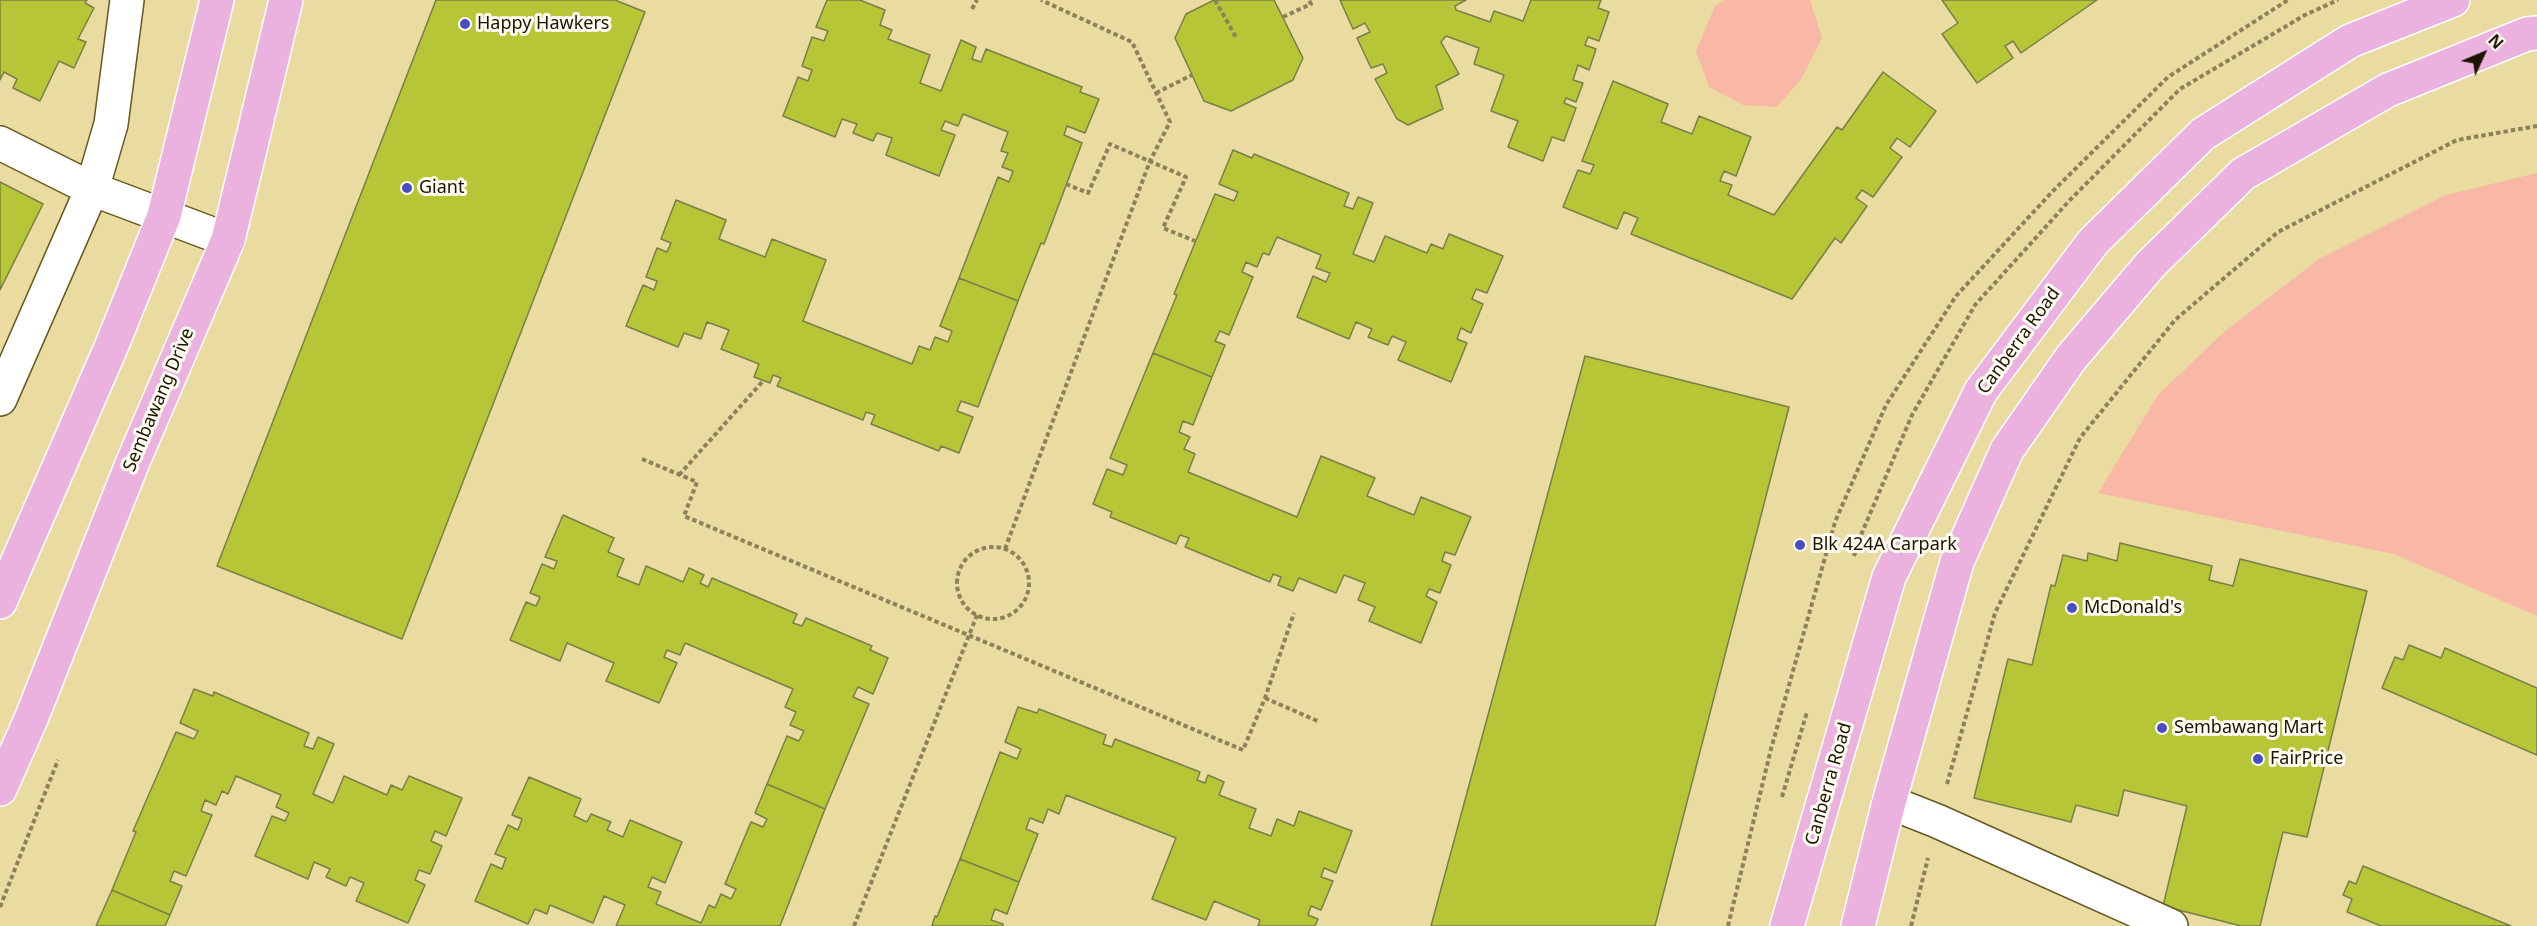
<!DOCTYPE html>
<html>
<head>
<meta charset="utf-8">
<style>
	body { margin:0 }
	#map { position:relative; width:2537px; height:926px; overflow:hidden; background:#eadba1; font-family:"Noto Sans",sans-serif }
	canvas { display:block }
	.north { position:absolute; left:2453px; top:24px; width:60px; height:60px; -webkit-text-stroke:4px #fffcf1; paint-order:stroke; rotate:46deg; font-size:16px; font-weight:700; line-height:24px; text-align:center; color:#1a1401 }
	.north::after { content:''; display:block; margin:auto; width:21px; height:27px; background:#1a1401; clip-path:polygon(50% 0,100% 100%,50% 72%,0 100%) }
</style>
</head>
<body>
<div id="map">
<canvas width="2537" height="926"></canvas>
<div class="north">N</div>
</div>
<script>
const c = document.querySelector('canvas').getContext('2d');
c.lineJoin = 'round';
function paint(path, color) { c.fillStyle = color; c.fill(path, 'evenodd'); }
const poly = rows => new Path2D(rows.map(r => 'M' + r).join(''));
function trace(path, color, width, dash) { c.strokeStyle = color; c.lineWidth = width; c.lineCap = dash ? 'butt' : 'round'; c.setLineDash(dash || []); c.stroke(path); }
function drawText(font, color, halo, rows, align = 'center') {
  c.font = font + ' "Noto Sans",sans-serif'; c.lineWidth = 6; c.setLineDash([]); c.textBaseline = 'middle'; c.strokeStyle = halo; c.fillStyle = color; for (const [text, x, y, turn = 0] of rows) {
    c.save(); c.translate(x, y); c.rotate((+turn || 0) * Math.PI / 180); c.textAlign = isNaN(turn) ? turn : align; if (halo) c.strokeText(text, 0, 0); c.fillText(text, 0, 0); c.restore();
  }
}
paint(poly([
	[1725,0,1810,0,1822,38,1801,79,1777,107,1743,105,1709,87,1696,51,1715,6],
	[2537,173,2537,616,2394,554,2098,493,2158,395,2224,332,2319,259,2446,195]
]), '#f9b7a6');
const building = poly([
	[0,0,87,0,85,3,94,8,78,39,86,42,74,68,59,61,40,101,13,88,17,79,4,72,0,80,0,0],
	[436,0,615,0,645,12,402,639,217,566,436,0],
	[827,0,860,0,885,10,880,25,892,30,888,39,930,55,920,83,941,91,961,40,976,47,972,59,981,62,986,49,1082,87,1080,92,1099,99,1085,133,1067,126,1064,135,1082,143,1044,244,1041,243,1018,301,959,278,998,177,1009,182,1013,171,1002,167,1008,153,1001,151,1008,132,963,114,958,126,945,121,941,130,955,135,939,176,886,155,892,138,877,133,873,141,853,133,857,124,842,119,835,137,783,116,798,77,808,81,812,70,802,66,812,37,824,41,828,31,816,27,827,0],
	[1214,0,1274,0,1303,58,1293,80,1231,111,1204,101,1175,38,1186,14,1214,0],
	[1340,0,1466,0,1455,6,1456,10,1490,22,1494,11,1523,21,1531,0,1601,0,1598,8,1609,12,1599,41,1588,37,1585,45,1596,49,1589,70,1578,65,1573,80,1583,83,1576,102,1566,98,1564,103,1576,108,1564,141,1552,137,1543,161,1508,147,1518,121,1491,111,1504,75,1474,64,1479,48,1446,36,1441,42,1459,74,1436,86,1443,109,1408,125,1397,119,1375,79,1387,73,1383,64,1371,68,1357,38,1370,32,1365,23,1353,29,1340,0],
	[1942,0,2097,0,2021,53,2013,41,2005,46,2013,58,1977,83,1942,34,1958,23,1942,0],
	[1883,72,1936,111,1910,147,1897,138,1890,148,1902,157,1873,197,1862,190,1856,198,1867,206,1841,243,1835,238,1792,299,1631,234,1638,218,1624,212,1617,229,1563,207,1578,170,1590,174,1594,165,1582,161,1613,81,1668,104,1661,122,1692,134,1699,116,1751,137,1736,176,1724,171,1720,181,1732,185,1728,195,1774,215,1837,127,1842,130,1883,72],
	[1233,150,1252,158,1254,154,1349,193,1344,206,1353,209,1358,197,1373,203,1353,254,1374,262,1385,236,1427,253,1431,244,1443,249,1449,234,1503,256,1487,293,1476,289,1472,299,1483,304,1471,333,1461,328,1457,339,1467,343,1451,382,1398,360,1406,342,1392,336,1388,345,1368,337,1372,329,1356,322,1349,339,1297,317,1313,276,1326,282,1330,273,1316,268,1321,255,1277,237,1269,255,1263,253,1257,267,1246,262,1242,272,1253,277,1229,335,1220,331,1215,341,1225,345,1212,377,1153,353,1177,295,1174,294,1215,194,1234,201,1238,192,1219,184,1233,150],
	[0,182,43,204,0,290,0,182],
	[676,200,726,220,719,239,765,257,772,239,826,260,803,321,912,364,919,346,930,350,935,337,948,342,952,331,940,326,959,278,1018,301,978,407,961,401,957,411,973,417,959,453,941,446,939,451,871,424,875,415,866,412,863,420,777,386,781,378,773,375,770,383,754,377,759,364,721,349,729,330,707,322,701,339,684,333,678,347,626,326,643,285,654,290,657,281,646,277,657,248,667,252,671,243,661,239,676,200],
	[1153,353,1212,377,1193,425,1183,421,1179,432,1190,437,1184,449,1195,454,1188,472,1297,517,1321,456,1375,478,1367,496,1414,515,1421,497,1471,517,1455,555,1445,552,1442,561,1451,565,1440,593,1429,589,1426,596,1437,602,1421,643,1369,621,1375,607,1358,600,1365,583,1344,575,1336,593,1299,578,1293,591,1278,585,1281,577,1273,574,1270,582,1185,547,1189,538,1180,535,1176,544,1110,517,1112,512,1093,504,1107,469,1123,475,1127,465,1110,458,1153,353],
	[1585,356,1789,407,1655,926,1431,926,1585,356],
	[563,515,614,538,608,552,624,559,617,576,639,585,646,566,683,582,689,568,704,575,700,583,708,587,712,578,797,614,793,623,802,626,806,618,872,646,870,650,888,658,873,694,858,687,853,697,869,704,825,809,767,784,787,736,799,741,804,731,790,725,796,712,785,707,793,689,685,643,680,655,667,650,664,657,677,663,659,703,606,681,614,663,567,643,560,661,510,640,526,602,536,606,540,597,530,593,542,564,554,569,557,561,545,557,563,515],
	[2120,543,2212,566,2209,580,2233,586,2240,559,2367,591,2307,837,2283,832,2260,926,2241,926,2163,906,2187,806,2124,790,2118,816,2076,805,2071,822,1974,798,2008,659,2032,665,2051,585,2055,586,2063,555,2087,561,2088,553,2117,561,2120,543],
	[2409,645,2441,658,2445,648,2537,688,2537,755,2382,688,2395,657,2403,660,2409,645],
	[194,689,213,696,214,692,309,733,304,746,313,749,318,737,334,744,313,794,333,803,344,776,387,795,391,785,402,790,409,776,462,798,446,836,435,831,431,841,442,846,430,874,419,870,415,880,425,885,408,923,356,901,364,883,350,877,346,886,326,877,330,869,314,862,308,879,255,856,272,816,285,821,289,813,276,807,281,795,236,776,228,794,222,791,216,805,205,800,201,811,212,815,186,876,174,871,170,881,182,886,170,915,112,890,136,832,133,831,176,732,194,739,198,731,180,723,194,689],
	[1018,707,1037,713,1039,709,1106,735,1103,744,1112,747,1115,739,1200,772,1197,780,1205,783,1208,775,1224,782,1219,795,1256,809,1249,828,1271,836,1277,819,1294,826,1299,811,1352,831,1336,873,1324,868,1321,877,1333,881,1321,910,1311,906,1308,915,1318,919,1315,926,1258,926,1260,920,1214,901,1206,920,1152,899,1176,838,1066,795,1059,814,1048,809,1043,823,1030,818,1026,829,1038,834,1019,882,960,859,1000,752,1017,759,1021,749,1005,742,1018,707],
	[529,777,581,799,574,816,587,822,591,814,611,822,607,830,623,837,630,820,682,842,665,883,652,877,648,887,661,892,656,904,701,923,709,905,715,908,721,894,731,899,736,889,725,884,751,822,763,827,767,819,755,813,767,784,825,809,780,926,616,926,625,905,604,896,593,923,550,905,547,914,535,909,528,924,475,901,491,864,502,869,506,858,495,854,508,825,518,830,522,819,512,815,529,777],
	[960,859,1019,882,1007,914,995,909,991,920,1003,924,1003,926,932,926,935,916,937,917,960,859],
	[2363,866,2511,926,2381,926,2347,912,2352,899,2343,895,2349,881,2356,884,2363,866],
	[112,890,170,915,165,926,96,926,112,890]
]);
paint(building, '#b7c637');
trace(building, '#787f49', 1.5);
const minor = poly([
	[0,143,92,189,228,240],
	[0,399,92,189,111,124,127,0],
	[1889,802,1937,821,2171,926]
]);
const major = poly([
	[0,602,112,345,164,216,217,0],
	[0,789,31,719,132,464,228,240,286,0],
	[1787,926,1889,577,1981,391,2093,242,2203,134,2350,41,2453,0],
	[1858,926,1889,802,1957,562,2007,450,2071,358,2150,265,2243,174,2388,90,2527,34,2537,33]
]);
trace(minor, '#665820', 36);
trace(major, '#fff', 36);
trace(poly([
	[1215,0,1237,39],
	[972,9,977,0],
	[1283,17,1311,4,1309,0],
	[1156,93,1192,75],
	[1066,184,1088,193,1110,144,1186,177,1163,228,1195,241],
	[642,459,697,482,684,516,1243,750,1265,698,1294,613],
	[679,475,763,381],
	'957 583a36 36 0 1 1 72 0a36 36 0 1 1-72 0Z',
	[1005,549,1150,161,1170,122,1132,42,1041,0],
	[1854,556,1861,535,1912,415,1975,305,2070,200,2180,89,2305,15,2338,0],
	[1265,698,1320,722],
	[1947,784,1995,613,2080,438,2175,320,2278,232,2457,140,2537,126],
	[1782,797,1807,712],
	[0,907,58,760],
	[854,926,977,615],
	[1728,926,1771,749,1835,522,1886,405,1956,296,2052,192,2168,77,2288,0],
	[1911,926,1928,858]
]), '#8c8159', 4, [4.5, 3]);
trace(minor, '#fff', 33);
trace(major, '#ebb2df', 33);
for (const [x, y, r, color] of [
	[465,24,6,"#474dc2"],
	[407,188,6,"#474dc2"],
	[1800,545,6,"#474dc2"],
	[2072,608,6,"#474dc2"],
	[2162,728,6,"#474dc2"],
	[2258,759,6,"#474dc2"]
]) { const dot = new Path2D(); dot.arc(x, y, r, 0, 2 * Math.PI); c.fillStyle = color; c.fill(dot); trace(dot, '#fffcf1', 2); }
drawText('18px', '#1a1401', '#fffcf1', [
	["Happy Hawkers",477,24],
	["Giant",419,188],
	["Blk 424A Carpark",1812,545],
	["McDonald's",2084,608],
	["Sembawang Mart",2174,728],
	["FairPrice",2270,759]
], 'left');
drawText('18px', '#1a1401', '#fffcf1', [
	["Canberra Road",2019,341,-54],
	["Sembawang Drive",159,400,-67],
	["Canberra Road",1829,784,-74]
]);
</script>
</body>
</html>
